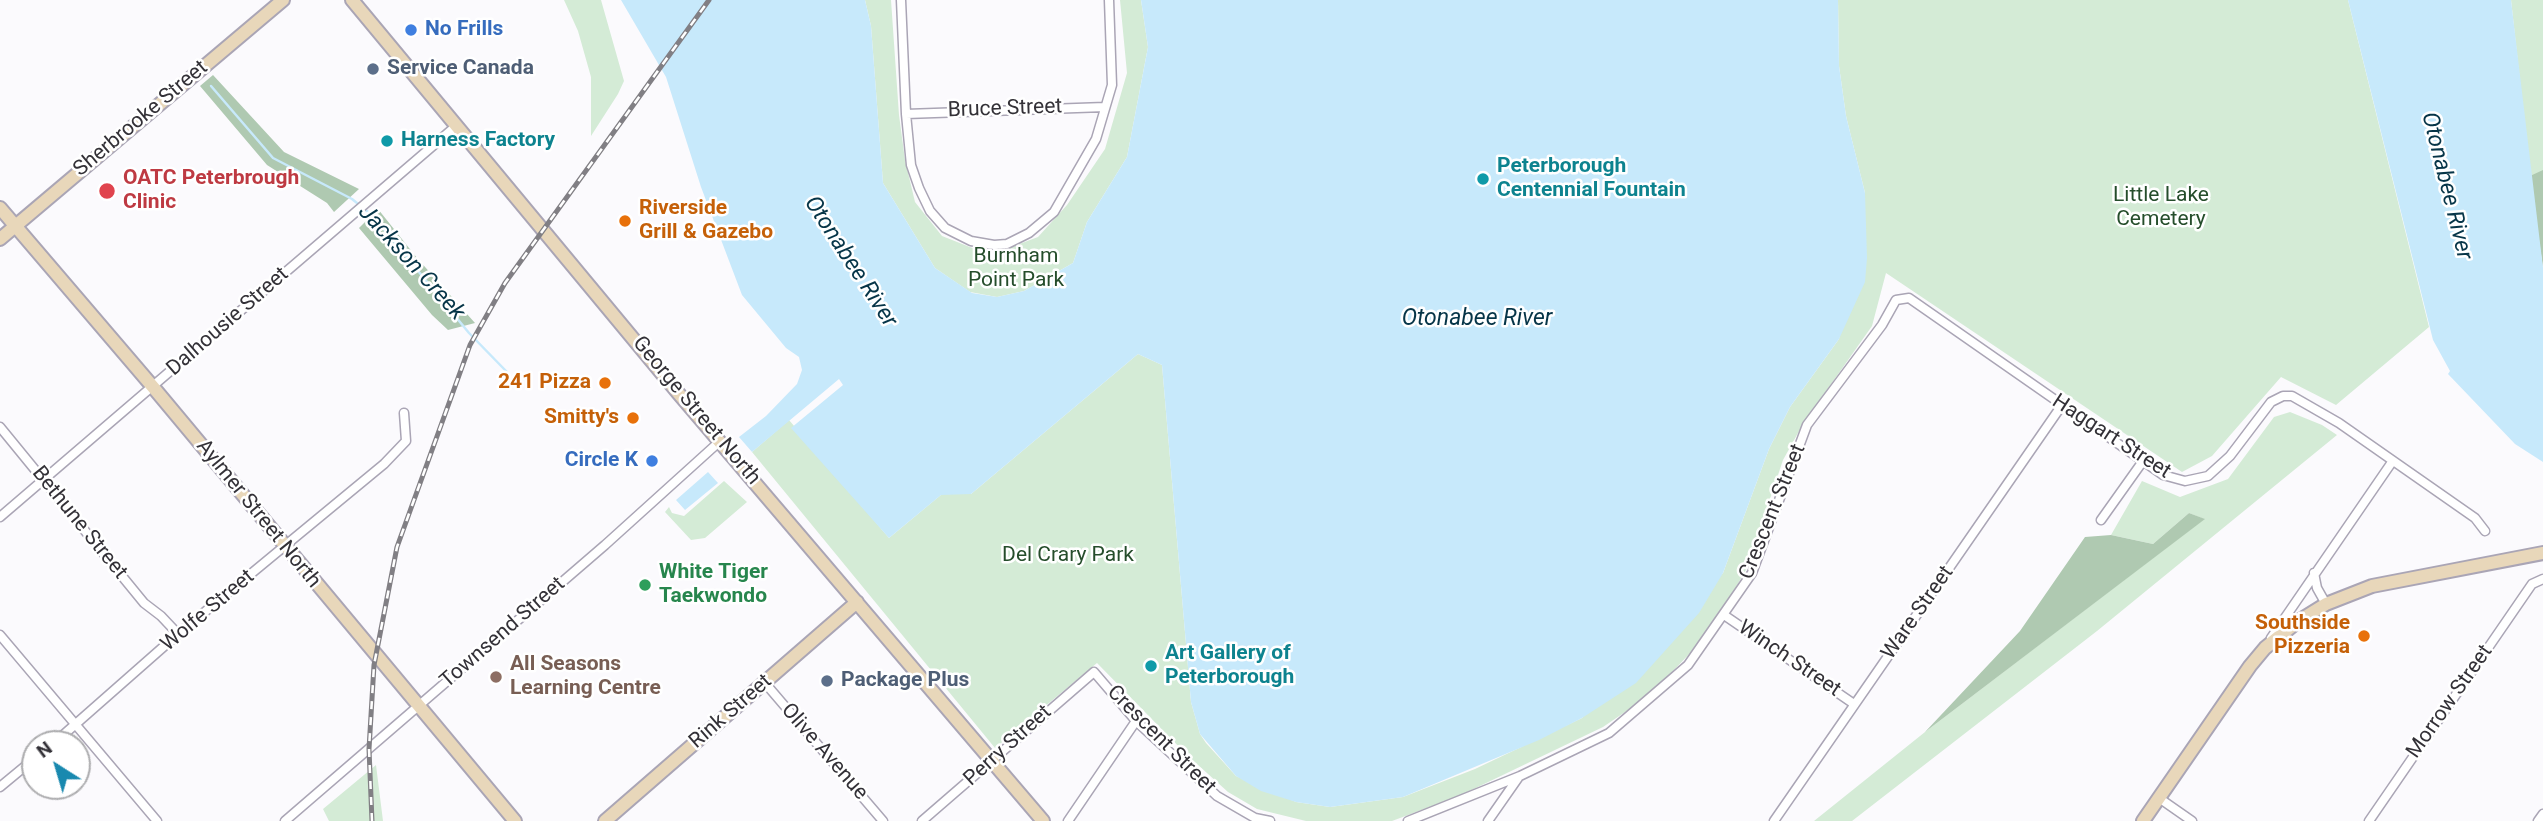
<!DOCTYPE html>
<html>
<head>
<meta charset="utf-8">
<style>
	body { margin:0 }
	#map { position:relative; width:2543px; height:821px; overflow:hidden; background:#fbfafd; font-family:Roboto,sans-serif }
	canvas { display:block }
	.north { position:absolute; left:21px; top:730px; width:70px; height:70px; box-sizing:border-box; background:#fff; border:2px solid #adadaf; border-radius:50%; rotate:323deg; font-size:19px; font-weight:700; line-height:28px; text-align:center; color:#333137 }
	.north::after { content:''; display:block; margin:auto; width:24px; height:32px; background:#1989af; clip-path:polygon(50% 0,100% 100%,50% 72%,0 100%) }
</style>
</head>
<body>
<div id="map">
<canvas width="2543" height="821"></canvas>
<div class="north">N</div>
</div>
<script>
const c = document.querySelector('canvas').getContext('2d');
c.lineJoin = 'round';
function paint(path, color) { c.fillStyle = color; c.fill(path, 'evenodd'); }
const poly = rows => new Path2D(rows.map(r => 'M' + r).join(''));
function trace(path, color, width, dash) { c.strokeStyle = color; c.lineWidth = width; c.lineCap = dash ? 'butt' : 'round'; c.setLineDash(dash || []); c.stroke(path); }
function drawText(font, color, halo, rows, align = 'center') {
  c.font = font + ' Roboto,sans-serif'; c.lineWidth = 5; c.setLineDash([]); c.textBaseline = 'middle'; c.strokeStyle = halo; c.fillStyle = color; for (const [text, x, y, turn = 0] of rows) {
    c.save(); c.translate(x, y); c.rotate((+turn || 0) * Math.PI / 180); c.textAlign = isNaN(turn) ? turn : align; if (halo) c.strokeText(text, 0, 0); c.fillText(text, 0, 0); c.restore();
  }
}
paint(poly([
	[564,0,601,0,624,81,618,94,591,136,591,77,578,31],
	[865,0,891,0,899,115,905,160,915,202,942,236,990,255,1038,237,1067,205,1105,149,1127,73,1120,0,1141,0,1148,47,1127,157,1087,222,1073,263,1024,291,997,297,970,292,935,268,883,183,871,26],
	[1838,0,2348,0,2429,327,2336,405,2281,377,2212,456,2182,472,1886,273,1872,326,1803,424,1783,460,1747,568,1724,608,1695,648,1650,695,1603,727,1459,796,1392,821,1306,821,1257,809,1228,792,1187,755,1097,663,995,748,752,452,789,420,889,538,942,494,971,494,1138,354,1162,365,1191,702,1200,734,1206,743,1236,776,1296,802,1330,807,1403,797,1475,769,1582,718,1723,573,1769,449,1790,407,1839,339,1865,193,1846,116,1839,66],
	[2511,0,2543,0,2543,248,2539,252],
	[2290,412,2322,425,2337,435,2097,631,1852,821,1814,821,1925,732,2204,519,2189,513,2153,544,2111,535,2142,481,2180,497,2228,479,2274,417],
	[724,481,747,502,705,538,691,540,665,512,669,507,672,513,684,516],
	[376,765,383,821,329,821,323,809]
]), '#d4ebd6');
paint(poly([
	[213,75,284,152,359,189,334,212,327,203,267,165,200,86],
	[2543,170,2543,268,2530,176],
	[378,209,417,258,475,323,448,330,432,315,359,228],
	[2189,513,2205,519,1925,732,2020,631,2085,537,2111,535,2153,544]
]), '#afc9b1');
paint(poly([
	[621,0,865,0,871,26,883,183,935,268,972,293,997,297,1024,291,1073,263,1087,222,1127,157,1148,47,1141,0,1838,0,1839,66,1846,116,1865,193,1867,258,1865,282,1839,339,1790,407,1769,449,1723,573,1699,613,1636,683,1582,718,1539,740,1403,797,1330,807,1296,802,1261,791,1236,776,1200,734,1191,702,1162,365,1138,354,971,494,941,495,889,538,791,428,843,385,839,379,752,452,739,437,766,416,797,384,802,370,799,357,786,348,742,295,701,187,666,77],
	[2348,0,2511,0,2543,268,2543,462,2515,444,2448,374,2450,371,2433,340],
	[708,472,718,483,685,510,676,500]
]), '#c7e9fb');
trace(poly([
	[211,86,273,158,352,199,373,216,469,333,507,372]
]), '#c7e9fb', 2.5);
const street = poly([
	[901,0,906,114,911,165,919,188,930,211,945,228,971,241,994,245,1007,244,1029,233,1054,212,1096,139,1112,85,1109,0],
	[906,114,1105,107],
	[0,427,144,603,161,616,178,634],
	[0,517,456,126],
	[2101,520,2143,461],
	[2314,573,2317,588,2326,604],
	[1724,615,1854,704],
	[0,635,157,821],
	[2271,638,2392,462],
	[765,683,883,821],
	[53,744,178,634,384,464,406,441,404,413],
	[0,787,35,758],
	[2159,798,2192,821],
	[285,821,605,545,719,442],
	[922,821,1094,672,1136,721,1217,796,1255,818,1270,821],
	[1068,821,1136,721],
	[1408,821,1520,776,1609,733,1688,665,1752,573,1807,425,1882,325,1896,300,1909,298,2163,475,2185,481,2208,476,2230,456,2271,402,2283,396,2292,396,2339,423,2475,518,2485,531],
	[1488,821,1518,778],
	[1774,821,2062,405],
	[2369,821,2532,584,2543,579],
	[2538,821,2543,814]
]);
const secondary = poly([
	[352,0,679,394,1043,821],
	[0,208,153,387,515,821],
	[0,239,283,0],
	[605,821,857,602],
	[2143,821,2250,666,2265,648,2297,622,2326,604,2372,586,2543,553]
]);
trace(street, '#aaa5b5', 11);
trace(secondary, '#aaa5b5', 16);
trace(street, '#fff', 8);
trace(secondary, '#e8d7ba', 12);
const rail = poly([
	[372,821,369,749,374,665,397,547,470,345,505,283,709,0]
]);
trace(rail, '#817f84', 5);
trace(rail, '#fff', 2.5, [8]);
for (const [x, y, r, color] of [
	[411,30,7,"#3f7fe0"],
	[373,69,7,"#5c6f8a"],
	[387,141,7,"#0f9aa8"],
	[1483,179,7,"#0f9aa8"],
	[107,191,9,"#e0444e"],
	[625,221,7,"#e8710a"],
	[605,383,7,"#e8710a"],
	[633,418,7,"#e8710a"],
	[652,461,7,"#3f7fe0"],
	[645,585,7,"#2e9e5b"],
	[2364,636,7,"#e8710a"],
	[1151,666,7,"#0f9aa8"],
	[496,677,7,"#8d6e63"],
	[827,681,7,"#5c6f8a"]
]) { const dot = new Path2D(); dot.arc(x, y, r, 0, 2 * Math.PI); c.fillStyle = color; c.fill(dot); trace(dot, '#fff', 2.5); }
drawText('bold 21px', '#366cbe', '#fff', [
	["No Frills",425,30],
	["Circle K",638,461,"right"]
], 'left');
drawText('bold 21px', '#4e5e75', '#fff', [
	["Service Canada",387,69],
	["Package Plus",841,681]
], 'left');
drawText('21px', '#333137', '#fff', [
	["Bruce Street",1005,109,-2],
	["Sherbrooke Street",141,119,-40],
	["Dalhousie Street",228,322,-41],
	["George Street North",696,411,50],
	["Haggart Street",2111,437,33],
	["Crescent Street",1773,512,-68],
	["Aylmer Street North",258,514,51],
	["Bethune Street",79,523,51],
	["Wolfe Street",208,611,-40],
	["Ware Street",1918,613,-55],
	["Townsend Street",503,633,-41],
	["Winch Street",1789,659,34],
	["Morrow Street",2450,702,-55],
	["Rink Street",731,712,-41],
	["Crescent Street",1161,740,45],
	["Perry Street",1008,746,-42],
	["Olive Avenue",824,752,49]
]);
drawText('bold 21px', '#0d838f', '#fff', [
	["Harness Factory",401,141],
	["Peterborough",1497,167],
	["Centennial Fountain",1497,191],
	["Art Gallery of",1165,654],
	["Peterborough",1165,678]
], 'left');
drawText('bold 21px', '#be3a42', '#fff', [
	["OATC Peterbrough",123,179],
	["Clinic",123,203]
], 'left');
drawText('21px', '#254d2b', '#fff', [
	["Little Lake",2161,196],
	["Cemetery",2161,220],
	["Burnham",1016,257],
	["Point Park",1016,281],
	["Del Crary Park",1068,556]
]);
drawText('bold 21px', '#c56008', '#fff', [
	["Riverside",639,209,"left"],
	["Grill & Gazebo",639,233,"left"],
	["241 Pizza",591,383],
	["Smitty's",619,418],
	["Southside",2350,624],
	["Pizzeria",2350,648]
], 'right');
drawText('bold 21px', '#27864d', '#fff', [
	["White Tiger",659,573],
	["Taekwondo",659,597]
], 'left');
drawText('bold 21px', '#785e54', '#fff', [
	["All Seasons",510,665],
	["Learning Centre",510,689]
], 'left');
drawText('italic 23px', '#063548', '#fff', [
	["Otonabee River",2446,186,76],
	["Otonabee River",850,262,57],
	["Jackson Creek",411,263,48],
	["Otonabee River",1477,319]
]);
</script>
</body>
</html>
